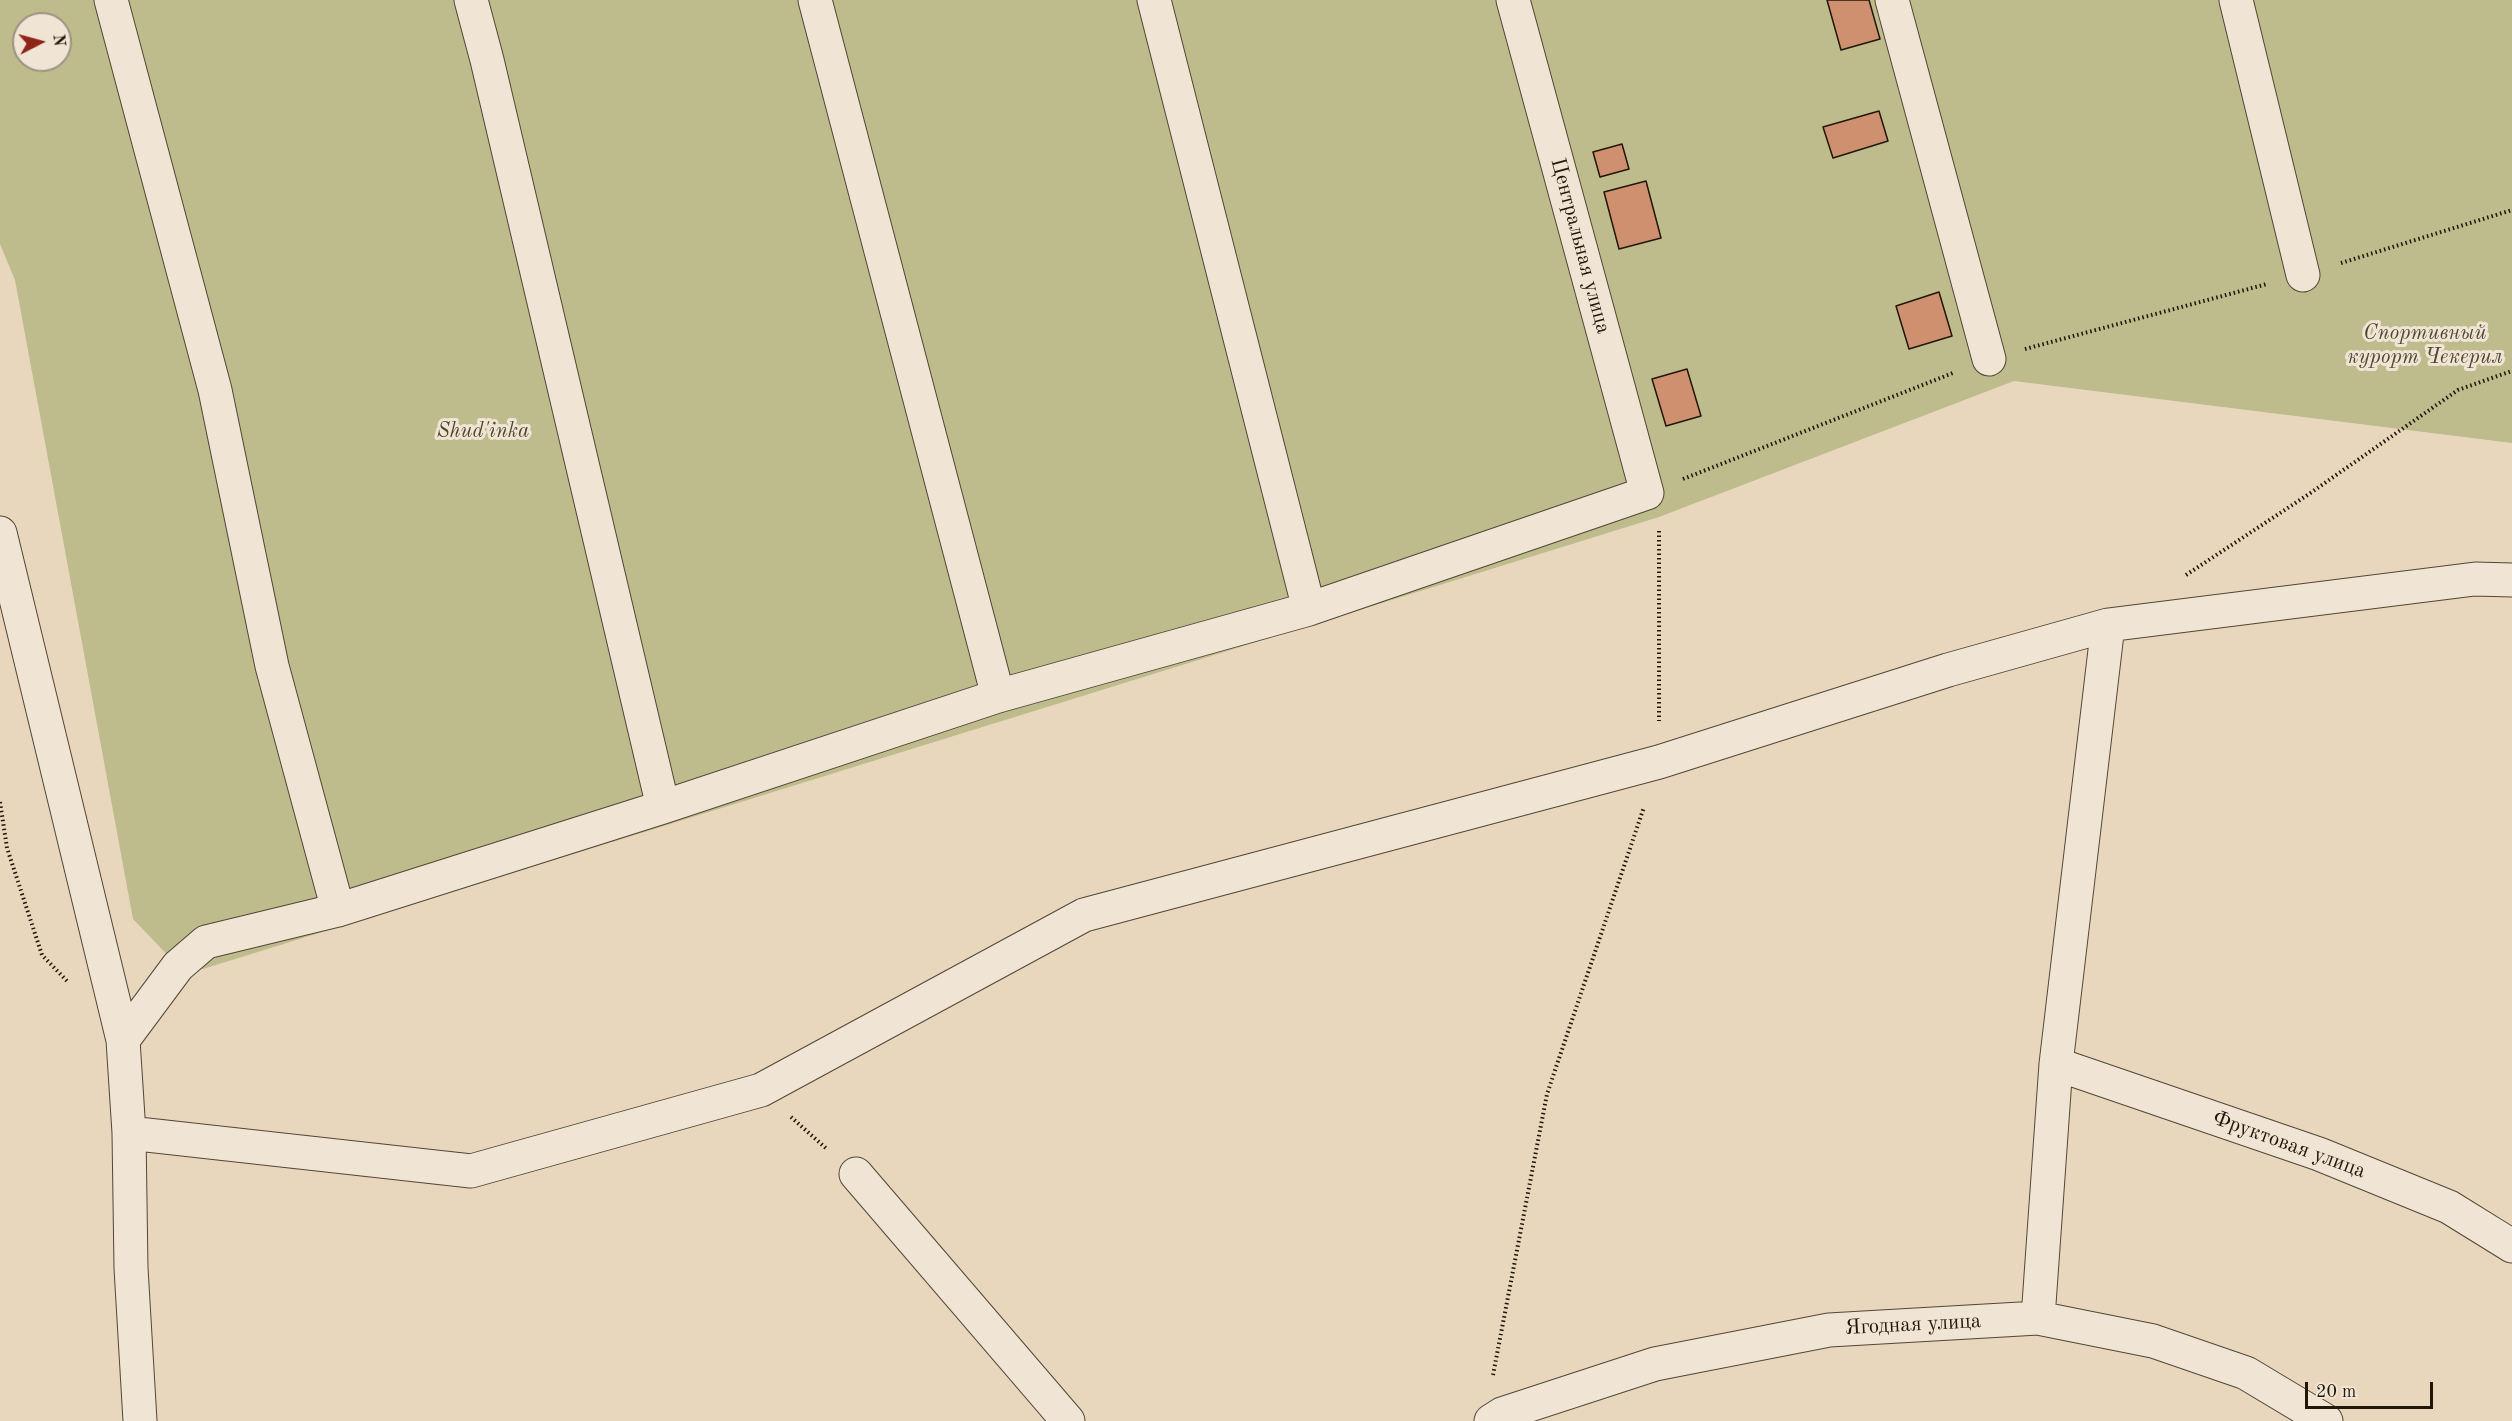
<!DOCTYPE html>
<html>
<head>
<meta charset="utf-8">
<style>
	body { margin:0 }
	#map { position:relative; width:2512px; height:1421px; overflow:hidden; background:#e8d7bd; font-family:"Old Standard TT",serif }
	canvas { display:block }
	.north { position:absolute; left:12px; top:12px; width:60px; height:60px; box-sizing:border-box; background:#f0e5d4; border:2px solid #9d9283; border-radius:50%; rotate:84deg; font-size:16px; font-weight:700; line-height:24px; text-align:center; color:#201609 }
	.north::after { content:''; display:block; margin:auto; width:21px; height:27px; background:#8f2418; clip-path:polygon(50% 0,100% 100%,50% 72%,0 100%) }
	.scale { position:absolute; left:2305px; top:1382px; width:128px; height:27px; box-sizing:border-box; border:3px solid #201609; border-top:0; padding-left:8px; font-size:18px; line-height:21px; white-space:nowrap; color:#201609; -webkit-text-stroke:4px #f0e5d4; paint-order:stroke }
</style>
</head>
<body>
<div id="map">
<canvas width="2512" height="1421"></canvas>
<div class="north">N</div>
<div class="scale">20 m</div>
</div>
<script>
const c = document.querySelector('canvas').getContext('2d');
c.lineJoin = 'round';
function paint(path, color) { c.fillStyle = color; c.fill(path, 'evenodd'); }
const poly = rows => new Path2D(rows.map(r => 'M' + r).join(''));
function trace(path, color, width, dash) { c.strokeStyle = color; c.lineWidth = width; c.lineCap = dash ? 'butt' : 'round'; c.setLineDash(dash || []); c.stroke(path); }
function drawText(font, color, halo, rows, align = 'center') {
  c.font = font + ' "Old Standard TT",serif'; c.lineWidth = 6; c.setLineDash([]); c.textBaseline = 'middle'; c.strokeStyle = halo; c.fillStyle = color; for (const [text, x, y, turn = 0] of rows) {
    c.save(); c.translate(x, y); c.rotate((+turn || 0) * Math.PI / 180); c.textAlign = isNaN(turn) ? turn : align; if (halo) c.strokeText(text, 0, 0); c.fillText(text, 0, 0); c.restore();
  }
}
paint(poly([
	[0,0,2512,0,2512,443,2014,381,1659,517,203,969,178,966,133,919,15,280,0,244],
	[24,24,60,24,60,60,24,60]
]), '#bebc8c');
const building = poly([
	[1827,0,1869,0,1880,39,1841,50,1827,0],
	[1879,111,1888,141,1833,158,1823,127,1879,111],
	[1622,144,1629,169,1600,177,1593,152,1622,144],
	[1646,181,1661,238,1619,249,1604,192,1646,181],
	[1939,292,1952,336,1909,349,1896,306,1939,292],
	[1687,369,1701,416,1666,426,1652,379,1687,369]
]);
paint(building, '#cf906f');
trace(building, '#201609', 1.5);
const minor = poly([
	[111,0,215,390,272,666,338,910],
	[471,0,487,60,663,807],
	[815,0,998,696],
	[1154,0,1309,609],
	[1892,0,1989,359],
	[2236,0,2303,275],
	[0,533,123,1040],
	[2056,1064,2319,1154,2449,1207,2512,1246],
	[129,1133,471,1171,761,1090,1084,915,1659,762,1948,670,2108,625,2475,579,2512,580],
	[856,1174,1068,1421],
	[2038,1318,2056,1064,2108,625],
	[140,1421,131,1268,129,1133,123,1040,178,966,206,942,338,910,663,807,998,696,1309,609,1647,493,1513,0],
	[1491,1421,1502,1414,1655,1364,1829,1330,2038,1318,2153,1341,2246,1373,2326,1421]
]);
trace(minor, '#524636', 35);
trace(poly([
	[2341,263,2512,210],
	[2025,349,2267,284],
	[1683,479,1953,373],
	[1659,531,1659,721],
	[2186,575,2309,494,2458,390,2512,371],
	[0,802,7,848,42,955,68,982],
	[791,1117,828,1150],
	[1493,1375,1547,1094,1644,807]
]), '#201609', 4, [1.5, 3]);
trace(minor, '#f0e5d4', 33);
drawText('21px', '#201609', '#f0e5d4', [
	["Центральная улица",1580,246,75],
	["Фруктовая улица",2289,1145,20],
	["Ягодная улица",1913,1325,-3]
]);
drawText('italic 21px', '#4f4830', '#f0e5d4', [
	["Спортивный",2425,333],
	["курорт Чекерил",2425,357],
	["Shud'inka",483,431]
]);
</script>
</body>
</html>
